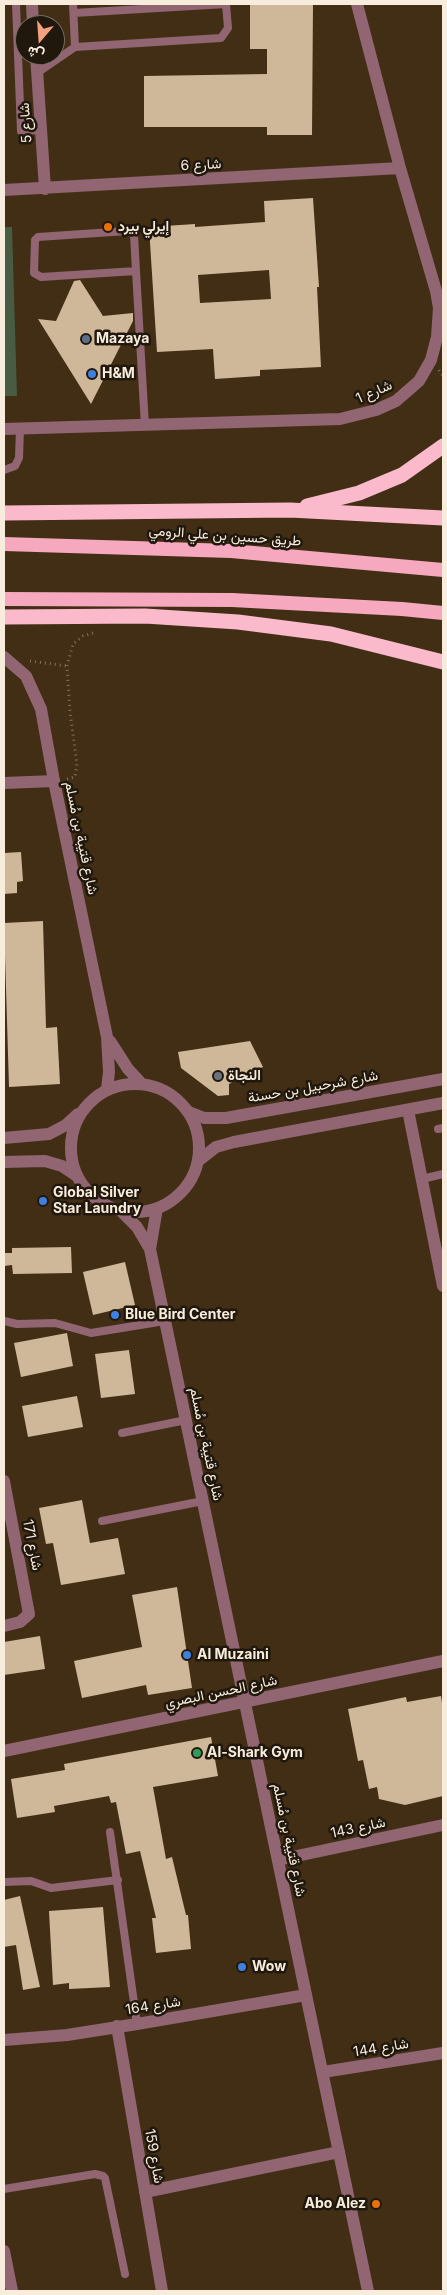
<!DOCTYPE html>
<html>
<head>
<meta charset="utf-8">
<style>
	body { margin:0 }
	#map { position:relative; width:447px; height:2295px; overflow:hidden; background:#412e15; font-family:Inter,Vazirmatn,sans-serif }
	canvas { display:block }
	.frame { position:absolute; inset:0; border:5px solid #f8ecdd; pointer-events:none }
	.north { position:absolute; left:15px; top:15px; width:50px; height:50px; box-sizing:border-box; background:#21180d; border:1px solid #776d60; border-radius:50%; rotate:198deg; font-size:14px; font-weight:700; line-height:20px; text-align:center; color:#f8ecdd }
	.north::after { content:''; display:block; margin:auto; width:18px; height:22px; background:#f2a07f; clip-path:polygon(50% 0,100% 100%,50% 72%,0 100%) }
</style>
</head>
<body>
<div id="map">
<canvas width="447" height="2295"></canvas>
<div class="frame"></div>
<div class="north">ش</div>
</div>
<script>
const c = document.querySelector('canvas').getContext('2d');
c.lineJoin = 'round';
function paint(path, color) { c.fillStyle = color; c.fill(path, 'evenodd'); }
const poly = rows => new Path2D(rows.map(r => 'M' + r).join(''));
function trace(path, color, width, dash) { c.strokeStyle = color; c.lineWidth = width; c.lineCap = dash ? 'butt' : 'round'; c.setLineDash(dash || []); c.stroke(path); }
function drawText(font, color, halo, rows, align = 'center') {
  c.font = font + ' Inter,Vazirmatn,sans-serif'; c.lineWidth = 5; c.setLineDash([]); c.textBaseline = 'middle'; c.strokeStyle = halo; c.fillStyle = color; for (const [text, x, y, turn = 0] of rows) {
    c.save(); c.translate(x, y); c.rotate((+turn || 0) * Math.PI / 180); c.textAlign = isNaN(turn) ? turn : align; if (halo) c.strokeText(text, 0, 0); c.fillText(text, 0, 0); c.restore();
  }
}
paint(poly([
	[4,227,12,227,17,396,4,396]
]), '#475c42');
paint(poly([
	[250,4,313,4,312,135,267,135,267,127,144,127,144,76,267,74,267,49,250,49],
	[313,198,319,287,317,287,321,367,260,370,260,376,215,379,213,349,157,352,149,227,195,224,195,227,265,222,264,201],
	[269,270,271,299,200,303,198,275],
	[80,280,103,316,133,313,133,321,91,404,38,319,56,321,74,281],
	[21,852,23,881,17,882,17,893,4,894,4,853],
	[43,921,46,1028,57,1027,60,1084,9,1087,4,923],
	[250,1041,263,1067,229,1084,229,1095,218,1096,181,1068,178,1052],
	[71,1247,72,1273,13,1274,12,1265,4,1266,4,1253,12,1253,12,1248],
	[125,1262,135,1305,93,1315,83,1272],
	[67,1333,73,1366,21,1377,14,1343],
	[129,1350,135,1394,101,1398,95,1354],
	[77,1396,83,1427,28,1437,22,1406],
	[82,1500,90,1543,118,1538,125,1574,61,1585,53,1543,46,1544,39,1508],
	[177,1587,192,1688,148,1695,146,1685,82,1698,74,1661,142,1647,132,1595],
	[40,1636,45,1669,4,1675,4,1642],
	[441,1696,443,1710,443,1796,405,1805,379,1799,377,1787,369,1789,363,1760,358,1761,348,1709,406,1697,407,1702],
	[211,1737,218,1776,153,1787,166,1859,172,1857,186,1915,188,1915,191,1949,156,1953,152,1918,156,1918,140,1851,126,1854,116,1802,111,1803,109,1796,54,1806,55,1812,17,1818,11,1779,65,1770,64,1764],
	[20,1896,40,1987,23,1990,16,1945,4,1947,4,1900],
	[103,1907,110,1987,69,1989,69,1983,53,1985,49,1911]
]), '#cfb79a');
trace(poly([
	[439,370,443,376],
	[30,661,67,666],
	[67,779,75,777,77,764,70,712,67,666,73,644,83,636,93,633]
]), '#82715c', 3, [1, 4]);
trace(poly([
	[16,4,21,131,41,130],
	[73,4,75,47],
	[74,13,226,4],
	[37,73,75,47,221,38,228,28,226,4],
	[136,271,41,277,34,273,35,240,38,237,127,231,134,235,136,271,145,426],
	[4,470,15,466,19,458,20,429],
	[438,1129,443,1128],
	[422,1179,443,1174],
	[4,1321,17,1324,55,1323,91,1333,165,1321],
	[122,1433,186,1420],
	[102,1521,203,1501],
	[110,1832,137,2024],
	[4,1882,31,1881,51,1888,118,1880],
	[4,2189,95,2174,103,2176,105,2178,125,2274]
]), '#916672', 8);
trace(poly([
	[32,4,33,25],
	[36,55,45,189],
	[4,190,400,168],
	[4,429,340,419,376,410,396,401,419,381,431,360,437,337,439,308,436,291,400,168,357,4],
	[4,783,54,781],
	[408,1110,443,1286],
	[189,1112,204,1118,226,1118,443,1079],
	[198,1161,216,1147,234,1142,443,1103],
	[4,1481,29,1614,20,1622,4,1626],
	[4,1751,443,1661],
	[278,1860,443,1825],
	[117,2026,162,2291],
	[4,2040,67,2035,137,2024,306,1995],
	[323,2072,443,2053],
	[145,2192,339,2152],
	[4,2251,12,2291]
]), '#916672', 12);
trace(poly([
	[4,657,26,676,41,709,54,781,107,1037,109,1072,107,1089],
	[110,1041,128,1069,141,1083],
	'71 1148a64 64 0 1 1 128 0a64 64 0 1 1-128 0Z',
	[4,1138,49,1134,66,1125,78,1114],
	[4,1162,45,1161,62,1166,77,1176],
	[120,1210,137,1227,150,1249,368,2291],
	[150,1249,157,1208]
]), '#916672', 12);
trace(poly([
	[4,544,231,551,443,570],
	[4,599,232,600,402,609,443,613]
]), '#f5a8be', 14);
trace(poly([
	[307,506,359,493,402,475,443,446],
	[4,513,290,510,443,518],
	[4,617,145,616,238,622,331,634,443,662]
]), '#fbbacc', 15);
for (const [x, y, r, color] of [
	[108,227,5,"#e8710a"],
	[86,339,5,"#5c6f8a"],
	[92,374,5,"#3f7fe0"],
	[218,1076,5,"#6b7280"],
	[43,1201,5,"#3f7fe0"],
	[115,1315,5,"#3f7fe0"],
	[187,1655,5,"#3f7fe0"],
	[197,1753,5,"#2e9e5b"],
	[242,1967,5,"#3f7fe0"],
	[376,2204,5,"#e8710a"]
]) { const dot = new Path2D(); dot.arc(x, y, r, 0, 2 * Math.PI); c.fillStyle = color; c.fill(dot); trace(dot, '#21180d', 2); }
drawText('14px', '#f8ecdd', '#21180d', [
	["شارع 5",26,123,-94],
	["شارع 6",201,165,-3],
	["شارع 1",374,392,-24],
	["طريق حسين بن علي الرومي",225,536,4],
	["شارع قتيبة بن مُسلم",81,838,78],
	["شارع شرحبيل بن حسنة",313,1087,-10],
	["شارع قتيبة بن مُسلم",206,1444,78],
	["شارع 171",32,1545,79],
	["شارع الحسن البصري",221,1692,-12],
	["شارع 143",358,1828,-12],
	["شارع قتيبة بن مُسلم",289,1840,78],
	["شارع 164",153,2006,-9],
	["شارع 144",381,2048,-9],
	["شارع 159",154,2156,80]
]);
drawText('bold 14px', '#f8ecdd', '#21180d', [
	["إيرلي بيرد",118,227],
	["Mazaya",96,339],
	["H&M",102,374],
	["النجاة",228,1076],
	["Global Silver",53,1193],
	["Star Laundry",53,1209],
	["Blue Bird Center",125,1315],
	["Al Muzaini",197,1655],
	["Al-Shark Gym",207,1753],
	["Wow",252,1967],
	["Abo Alez",366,2204,"right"]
], 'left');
</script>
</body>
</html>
